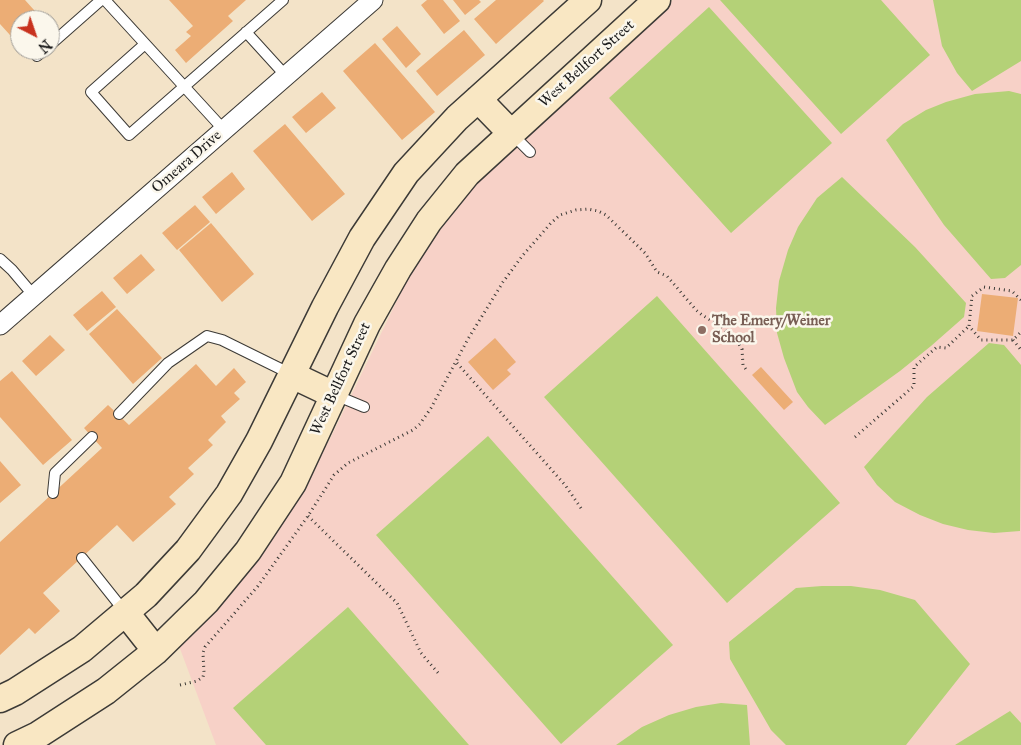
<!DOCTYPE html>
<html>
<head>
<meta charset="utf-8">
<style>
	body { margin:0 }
	#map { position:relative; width:1021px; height:745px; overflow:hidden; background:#f3e3c8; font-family:"IM FELL Great Primer",serif }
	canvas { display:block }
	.north { position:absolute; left:10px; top:10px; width:50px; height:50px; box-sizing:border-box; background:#fbf7ec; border:1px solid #a29f99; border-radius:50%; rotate:139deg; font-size:14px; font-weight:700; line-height:20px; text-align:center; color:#1c1c1c }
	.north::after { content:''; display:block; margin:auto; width:18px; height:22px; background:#c8321e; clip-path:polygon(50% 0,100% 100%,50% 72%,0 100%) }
</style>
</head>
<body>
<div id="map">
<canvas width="1021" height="745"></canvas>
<div class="north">N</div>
</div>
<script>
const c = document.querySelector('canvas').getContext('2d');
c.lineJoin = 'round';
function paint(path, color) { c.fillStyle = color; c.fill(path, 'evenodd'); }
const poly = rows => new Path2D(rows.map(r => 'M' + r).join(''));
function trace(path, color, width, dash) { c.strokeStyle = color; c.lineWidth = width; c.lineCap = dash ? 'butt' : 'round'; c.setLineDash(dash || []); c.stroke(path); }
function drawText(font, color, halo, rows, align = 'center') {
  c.font = font + ' "IM FELL Great Primer",serif'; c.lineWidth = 5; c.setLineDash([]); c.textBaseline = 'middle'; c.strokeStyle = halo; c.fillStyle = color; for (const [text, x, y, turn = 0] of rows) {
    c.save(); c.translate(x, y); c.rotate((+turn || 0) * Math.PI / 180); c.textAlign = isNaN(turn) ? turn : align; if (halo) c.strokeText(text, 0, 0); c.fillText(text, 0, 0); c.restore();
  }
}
paint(poly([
	[673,0,1021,0,1021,745,216,745,179,646,329,441,436,220,593,66]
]), '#f7d1c7');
paint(poly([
	[720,0,881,0,930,55,841,134],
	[933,0,1021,0,1021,61,972,91,957,73,942,46],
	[709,7,832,143,731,233,609,98],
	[1009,91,1021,94,1021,265,1005,278,991,279,944,225,886,140,903,124,926,110,946,102,975,94],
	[842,177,915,247,966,303,964,317,931,346,900,371,825,425,808,407,797,392,784,358,777,333,776,308,779,281,788,250,798,227,817,198],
	[657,296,840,503,727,603,544,397],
	[989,343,1004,345,1021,365,1020,531,994,533,968,530,943,524,920,515,895,502,877,485,864,467,927,397],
	[488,436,673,645,561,744,376,535],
	[822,586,851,586,880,590,915,600,970,664,906,745,786,745,771,730,730,659,729,642,796,588],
	[348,607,469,745,266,745,233,708],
	[721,703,747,705,750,745,616,745,642,727,669,715,696,707],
	[1010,711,1021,723,1021,745,955,745]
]), '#b4d177');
paint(poly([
	[0,0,25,0,43,20,20,20,20,46,0,24],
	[169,0,246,0,228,16,233,21,186,63,175,50,191,36,186,32,193,26],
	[427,0,443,0,460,21,444,34,421,5],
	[453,0,479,0,481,2,465,15],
	[496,0,543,0,544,1,496,44,474,19],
	[397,26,421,54,406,68,382,39],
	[464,30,485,55,437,96,416,71],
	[375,43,435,112,402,140,343,71],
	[322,92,336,108,306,133,292,117],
	[285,124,345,194,312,221,253,151],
	[232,172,245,189,216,214,202,197],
	[195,205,210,222,177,250,162,233],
	[211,223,254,274,222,302,179,250],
	[141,254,155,270,127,294,113,278],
	[102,291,116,307,87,331,73,315],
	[982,294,1018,298,1013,336,977,331],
	[117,309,162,358,133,384,89,334],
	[50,335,65,350,36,376,22,361],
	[495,338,516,362,507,370,511,374,493,390,468,362],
	[196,364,216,386,234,368,246,382,234,393,240,399,221,416,226,422,208,440,213,445,188,468,194,474,169,497,176,504,133,542,117,525,43,593,60,611,35,634,29,628,0,655,0,542,102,448,84,428,108,405,129,425],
	[761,367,793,402,784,410,752,375],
	[12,371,72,440,43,465,0,417,0,381],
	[0,461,21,485,0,503]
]), '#ecad75');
const lane = poly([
	[105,0,224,130],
	[246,32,286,76],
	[145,44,91,92,129,135,283,0],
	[50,45,101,0],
	[37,56,44,50],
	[511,133,530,152],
	[0,259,12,270,34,296],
	[335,395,364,407],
	[119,414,168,363,207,336,222,340,291,374],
	[53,493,55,473,92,437],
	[82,558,125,612]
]);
const street = poly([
	[0,325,373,0]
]);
const secondary = poly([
	[478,99,511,133],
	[292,375,334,395],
	[126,613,156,651],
	[0,699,15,692,82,649,146,595,188,550,229,494,259,441,325,307,362,238,406,173,457,118,588,0],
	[17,745,38,735,106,691,156,651,206,602,248,551,293,483,367,324,398,269,429,221,467,174,657,0]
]);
trace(lane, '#3c3a36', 12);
trace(street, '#3c3a36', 21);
trace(secondary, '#3c3a36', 29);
trace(poly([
	[1021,300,1012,291,984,287,972,296,969,326,981,340,1013,340,1021,332],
	[1013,340,1021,350],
	[457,363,565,485,583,511],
	[855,437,914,386,914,367,937,347,946,348,969,326],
	[308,516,397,603,421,653,439,674],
	[180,685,197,681,203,677,204,673,203,653,205,647,258,586,308,516,334,475,348,463,413,430,420,424,431,408,468,339,503,282,523,255,551,223,560,215,576,210,588,209,598,211,606,215,645,253,657,272,667,276,696,310,702,315,722,327,739,344,742,349,743,365,747,371]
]), '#3c3a36', 3, [1, 4]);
trace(lane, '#fff', 10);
trace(street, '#fff', 19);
trace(secondary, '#f9e7c3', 26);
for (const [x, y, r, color] of [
	[702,330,5,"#8d6e63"]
]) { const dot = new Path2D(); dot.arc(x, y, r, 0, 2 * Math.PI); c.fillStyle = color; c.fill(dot); trace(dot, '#fbf7ec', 2); }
drawText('15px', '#1c1c1c', '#fbf7ec', [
	["West Bellfort Street",587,64,-42],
	["Omeara Drive",187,162,-41],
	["West Bellfort Street",341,379,-65]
]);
drawText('bold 15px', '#785e54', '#fbf7ec', [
	["The Emery/Weiner",712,321],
	["School",712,338]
], 'left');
</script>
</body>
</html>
